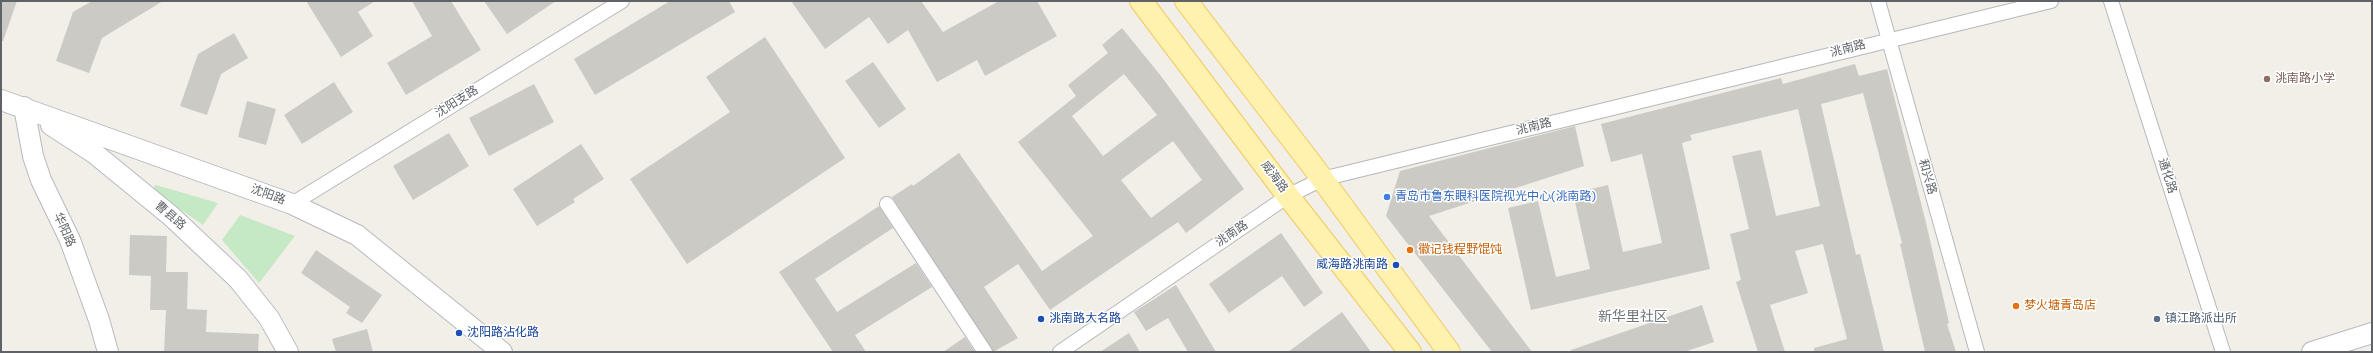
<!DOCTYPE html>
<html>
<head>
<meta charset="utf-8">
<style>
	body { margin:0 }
	#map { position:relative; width:2373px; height:353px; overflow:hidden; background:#f1efe8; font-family:"DM Sans",sans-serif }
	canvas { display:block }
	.frame { position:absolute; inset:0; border:2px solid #5f6368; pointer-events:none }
</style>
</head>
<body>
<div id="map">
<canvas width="2373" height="353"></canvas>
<div class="frame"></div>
</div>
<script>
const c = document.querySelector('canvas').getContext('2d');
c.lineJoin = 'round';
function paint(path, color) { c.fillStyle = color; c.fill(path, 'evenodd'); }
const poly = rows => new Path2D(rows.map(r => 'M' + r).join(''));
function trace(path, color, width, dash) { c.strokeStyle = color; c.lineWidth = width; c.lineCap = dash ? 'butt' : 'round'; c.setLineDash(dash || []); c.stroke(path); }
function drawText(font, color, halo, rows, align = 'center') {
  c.font = font + ' "DM Sans","Noto Sans SC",sans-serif'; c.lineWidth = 3; c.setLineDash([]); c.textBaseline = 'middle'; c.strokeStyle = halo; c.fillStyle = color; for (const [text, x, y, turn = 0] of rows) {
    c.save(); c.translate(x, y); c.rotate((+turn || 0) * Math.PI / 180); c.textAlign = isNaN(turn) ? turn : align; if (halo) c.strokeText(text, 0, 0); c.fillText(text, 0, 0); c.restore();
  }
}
paint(poly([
	[156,185,218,203,203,225,152,190],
	[240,215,295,236,259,283,222,240]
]), '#c5e8c5');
paint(poly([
	[1,1,17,1,3,41,1,41],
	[92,1,163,1,102,38,89,73,56,61,73,12],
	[306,1,375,1,358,12,373,36,341,57],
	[412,1,451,1,481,50,406,95,387,63,432,36],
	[484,1,556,1,507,34],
	[670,1,729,1,735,12,595,95,574,59],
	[791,1,921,1,943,32,999,1,1037,1,1057,36,985,76,977,60,937,82,908,30,888,44,869,17,825,49],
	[1122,28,1161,76,1244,189,1186,233,1178,222,1050,310,1018,264,984,287,1018,338,993,352,892,197,912,184,913,186,959,153,1042,271,1093,236,1018,142,1076,96,1068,85,1108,53,1102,45],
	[1124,74,1157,115,1103,156,1072,116],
	[1173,141,1202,180,1151,218,1121,180],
	[234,33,248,58,221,74,207,115,180,106,198,54],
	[765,37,845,158,687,264,630,179,730,112,706,77],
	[873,62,906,109,879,128,845,81],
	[1855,64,1859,76,1887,69,1926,223,1949,323,1947,324,1956,352,1925,352,1900,244,1902,243,1863,93,1821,104,1856,255,1860,254,1884,352,1814,352,1814,348,1847,339,1823,244,1795,251,1808,293,1770,305,1785,352,1758,352,1736,282,1741,280,1730,234,1749,229,1732,156,1761,150,1776,216,1820,206,1798,109,1690,135,1692,140,1682,143,1710,269,1531,310,1508,208,1538,201,1556,277,1590,269,1573,193,1608,185,1623,252,1662,243,1642,154,1611,162,1601,124,1781,78,1783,84],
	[334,82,353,112,302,144,284,115],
	[534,84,554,122,489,156,469,118],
	[247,101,276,109,266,145,238,137],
	[1575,126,1584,166,1429,216,1532,352,1492,352,1386,216,1400,171],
	[449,133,469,166,413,200,393,166],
	[581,144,604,179,573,199,575,202,537,226,513,189],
	[879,206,893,228,815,279,837,312,916,263,932,287,855,335,866,352,833,352,779,272],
	[1281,233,1323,293,1304,307,1282,276,1229,313,1209,284],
	[130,235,167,236,166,272,188,272,187,309,207,310,206,332,259,334,258,352,164,352,166,310,150,310,151,276,129,275],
	[316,250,382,295,362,323,346,313,350,307,301,273],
	[1176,285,1216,352,1188,352,1168,318,1146,331,1134,312],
	[1702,305,1714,342,1684,352,1571,352,1571,350],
	[1342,312,1371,352,1288,352],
	[367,329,373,352,336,352,332,339],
	[1129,333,1140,352,1100,352],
	[965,337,975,352,943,352]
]), '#cccac5');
const street = poly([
	[1878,1,1977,352],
	[2111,1,2223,352],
	[292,204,622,1],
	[887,204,985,352],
	[1060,352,1288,196,1322,179,2051,1]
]);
const secondary = poly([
	[1,100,292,204,357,235,502,352],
	[24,107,33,156,41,180,70,240,99,320,108,352],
	[51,125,94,153,171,216,238,279,269,318,288,352],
	[2312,352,2372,333]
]);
const primary = poly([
	[1141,1,1288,196,1410,352],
	[1186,1,1312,165,1449,352]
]);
trace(street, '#b5b8bc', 16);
trace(secondary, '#b6babf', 22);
trace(primary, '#f2c960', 24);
trace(street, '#fff', 14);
trace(secondary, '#fff', 20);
trace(primary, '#fff2af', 22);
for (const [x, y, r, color] of [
	[2267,79,4,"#8d6e63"],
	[1387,197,4,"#3f7fe0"],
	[1410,250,4,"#e8710a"],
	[1396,265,4,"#1a4fb4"],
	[2016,306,4,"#e8710a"],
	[1041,319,4,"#1a4fb4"],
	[2157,319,4,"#5c6f8a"],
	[459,333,4,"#1a4fb4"]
]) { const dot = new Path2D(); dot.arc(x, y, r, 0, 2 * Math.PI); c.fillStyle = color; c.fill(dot); trace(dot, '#fff', 1.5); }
drawText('12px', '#5f6368', '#fff', [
	["洮南路",1848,49,-14],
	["沈阳支路",457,102,-32],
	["洮南路",1534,127,-14],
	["通化路",2167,176,72],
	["威海路",1274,177,53],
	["和兴路",1927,177,74],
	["沈阳路",268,195,20],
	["曹县路",170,216,41],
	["华阳路",64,230,66],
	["洮南路",1232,234,-34]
]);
drawText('12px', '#785e54', '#fff', [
	["洮南路小学",2275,79]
], 'left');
drawText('12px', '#366cbe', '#fff', [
	["青岛市鲁东眼科医院视光中心(洮南路)",1395,197]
], 'left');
drawText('12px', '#c56008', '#fff', [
	["徽记钱程野馄饨",1418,250],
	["梦火塘青岛店",2024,306]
], 'left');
drawText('12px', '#164399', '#fff', [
	["威海路洮南路",1388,265,"right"],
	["洮南路大名路",1049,319],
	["沈阳路沾化路",467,333]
], 'left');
drawText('12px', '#4e5e75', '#fff', [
	["镇江路派出所",2165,319]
], 'left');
drawText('14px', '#70757a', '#fff', [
	["新华里社区",1633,317]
]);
</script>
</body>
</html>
